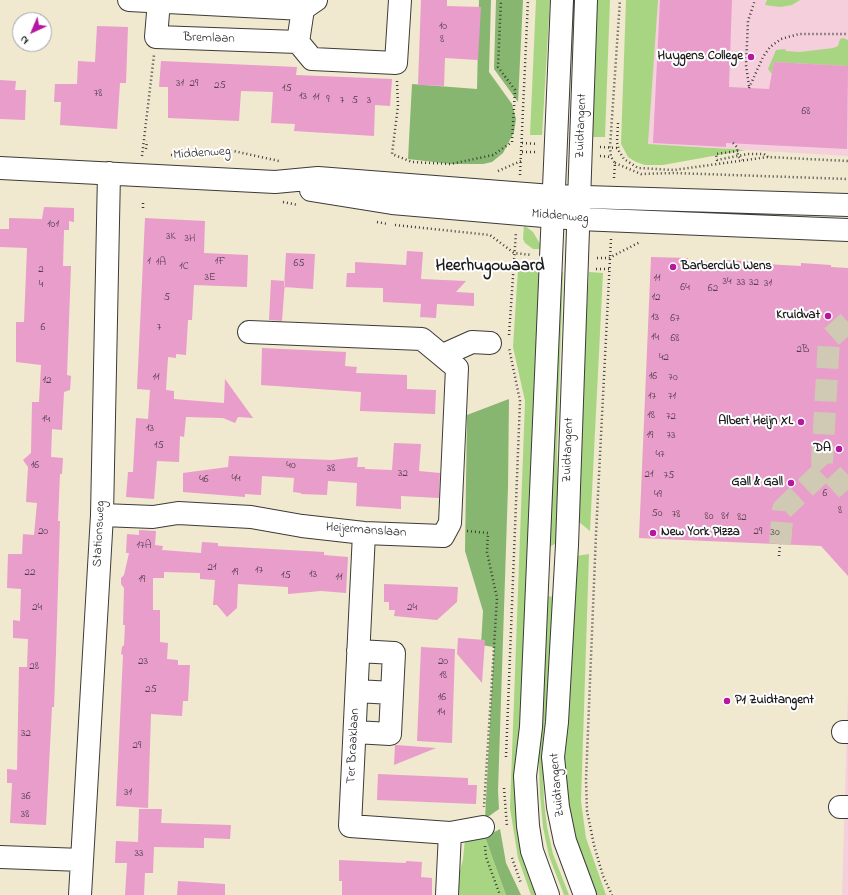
<!DOCTYPE html>
<html>
<head>
<meta charset="utf-8">
<style>
	body { margin:0 }
	#map { position:relative; width:848px; height:895px; overflow:hidden; background:#f0e8cf; font-family:"Indie Flower",sans-serif }
	canvas { display:block }
	.north { position:absolute; left:12px; top:12px; width:40px; height:40px; box-sizing:border-box; background:#fff; border:1px solid #a4a4a4; border-radius:50%; rotate:224deg; font-size:11px; font-weight:700; line-height:16px; text-align:center; color:#1c1c1c }
	.north::after { content:''; display:block; margin:auto; width:14px; height:18px; background:#b5179e; clip-path:polygon(50% 0,100% 100%,50% 72%,0 100%) }
</style>
</head>
<body>
<div id="map">
<canvas width="848" height="895"></canvas>
<div class="north">N</div>
</div>
<script>
const c = document.querySelector('canvas').getContext('2d');
c.lineJoin = 'round';
function paint(path, color) { c.fillStyle = color; c.fill(path, 'evenodd'); }
const poly = rows => new Path2D(rows.map(r => 'M' + r).join(''));
function trace(path, color, width, dash) { c.strokeStyle = color; c.lineWidth = width; c.lineCap = dash ? 'butt' : 'round'; c.setLineDash(dash || []); c.stroke(path); }
function drawText(font, color, halo, rows, align = 'center') {
  c.font = font + ' "Indie Flower",sans-serif'; c.lineWidth = 4; c.setLineDash([]); c.textBaseline = 'middle'; c.strokeStyle = halo; c.fillStyle = color; for (const [text, x, y, turn = 0] of rows) {
    c.save(); c.translate(x, y); c.rotate((+turn || 0) * Math.PI / 180); c.textAlign = isNaN(turn) ? turn : align; if (halo) c.strokeText(text, 0, 0); c.fillText(text, 0, 0); c.restore();
  }
}
paint(poly([
	[656,0,848,0,848,156,648,144],
	[848,696,848,895,842,895]
]), '#f5cfdb');
paint(poly([
	[536,0,550,0,542,135,530,135],
	[593,0,610,0,605,137,587,137],
	[626,0,658,0,648,144,746,150,663,165,645,165,636,162,628,157,621,144],
	[767,0,800,0,792,5,780,7,765,5],
	[843,38,848,40,848,66,774,62,772,74,768,69,776,50,785,49,786,51,800,52,833,48,838,46,840,39],
	[524,225,533,232,543,249,533,249,525,243,523,239],
	[518,269,545,271,524,718,541,895,531,895,518,858,510,808,525,401,513,347],
	[557,272,563,272,563,275,557,450,559,542,549,547],
	[589,272,603,273,590,531,579,522,574,512],
	[589,554,581,801,586,838,606,895,592,895,574,846,562,752,576,556],
	[542,596,558,597,543,770,544,801,547,827,553,854,569,895,564,895,549,856,543,827,540,794,538,739],
	[485,837,506,895,454,895,463,859,465,839]
]), '#a8d582');
paint(poly([
	[479,0,491,0,489,72,512,104,516,119,514,132,503,153,492,162,483,164,451,164,408,159,412,84,477,89],
	[496,0,523,0,518,102,494,69],
	[509,399,508,487,498,791,499,809,485,819,494,647,481,645,483,611,465,551,467,415],
	[500,829,506,863,521,895,506,895,485,837]
]), '#86b670');
paint(poly([
	[421,0,447,0,447,6,481,7,478,60,445,58,444,86,418,85],
	[660,0,732,0,729,87,769,89,774,62,848,66,847,149,726,143,726,147,653,143],
	[97,26,128,27,126,83,120,83,117,129,60,125,61,102,54,102,55,84,77,84,78,61,95,62],
	[161,61,297,67,296,75,392,79,390,106,375,105,374,136,294,131,295,124,271,123,273,92,241,91,239,121,168,118,168,87,159,87],
	[0,80,16,81,15,90,26,90,25,120,0,119],
	[44,207,74,208,74,222,69,221,69,230,64,230,63,266,71,266,67,375,71,376,70,390,64,392,62,430,52,429,51,457,63,458,62,474,60,474,58,521,60,521,56,652,54,707,52,707,46,825,10,823,12,783,7,783,7,769,17,770,19,667,27,667,28,639,13,638,13,620,20,621,21,589,7,588,8,554,22,554,23,534,34,535,37,503,26,502,28,467,23,460,31,453,32,402,39,402,41,365,16,362,16,322,24,322,27,248,0,247,0,229,9,229,9,218,42,219],
	[145,218,205,221,204,253,248,255,247,287,194,285,192,320,188,320,186,355,176,354,176,358,168,357,166,390,174,391,174,399,224,403,225,379,253,418,238,417,235,423,223,418,186,417,184,437,180,436,179,462,157,461,154,499,126,497,128,472,133,472,136,418,148,419,150,390,137,389],
	[407,251,423,252,421,279,466,281,456,292,474,293,474,306,437,304,436,318,420,317,421,304,383,302,383,288,346,287,347,273,355,273,355,262,406,265],
	[286,253,315,254,313,289,284,287],
	[651,257,688,258,688,261,724,263,724,260,765,262,765,264,801,266,801,263,831,265,831,267,848,268,848,576,821,546,639,538],
	[271,280,285,281,282,321,269,320],
	[262,348,346,352,345,366,357,367,356,373,407,375,407,389,436,390,435,414,360,411,361,392,261,385],
	[394,443,421,444,419,471,440,473,439,498,401,496,401,509,356,506,357,483,328,481,327,495,301,494,301,493,293,492,294,478,262,476,261,495,245,494,245,497,183,492,183,473,228,467,229,456,332,460,358,457,357,467,365,467,365,469,392,470],
	[139,530,156,531,155,545,163,546,162,550,201,553,202,542,218,543,218,546,324,552,324,555,348,557,346,593,321,591,288,594,288,587,238,584,237,608,227,617,217,605,213,605,215,580,200,579,200,573,164,572,164,578,153,578,153,610,160,610,160,642,168,643,167,659,178,660,178,665,190,665,188,701,183,701,182,716,151,714,148,808,116,806,123,655,121,654,122,647,124,645,125,625,123,625,124,588,121,584,121,578,124,575,129,553,126,553,127,534,139,535],
	[384,584,458,587,457,602,437,620,394,616,395,610,389,610,389,602,384,602],
	[458,638,485,640,482,683,457,654],
	[421,647,455,649,452,743,417,741],
	[395,745,396,745,436,748,394,765],
	[378,774,468,778,468,785,477,785,476,804,377,800],
	[139,809,162,809,161,823,231,825,230,839,204,838,204,848,154,847,153,873,145,873,144,895,125,895,127,863,115,863,116,841,138,842],
	[339,860,406,863,406,861,422,862,421,877,432,878,432,895,342,895,342,881,339,881],
	[178,881,225,884,225,895,177,895]
]), '#e89dcb');
trace(poly([
	[848,322,829,339,822,463,848,491],
	[780,544,783,509,826,468]
]), '#d0c9b4', 22, [22, 11]);
const minor = poly([
	[129,0,303,9,316,0],
	[159,1,156,37,298,42],
	[303,9,298,42,312,59,396,63,400,0],
	[0,168,275,182,318,178,552,196,848,205],
	[311,190,392,203,579,219,848,230],
	[443,355,472,342,490,343],
	[102,515,153,517,178,513,251,517,302,526,364,533,443,536,450,523,457,368,422,339,249,332],
	[364,533,350,826,450,833,483,827],
	[357,691,392,693],
	[355,732,390,734,394,653,358,651],
	[843,732,848,732],
	[840,807,848,807],
	[0,857,82,860],
	[80,895,102,515,109,173],
	[447,895,450,833]
]);
const major = poly([
	[548,895,532,851,528,826,525,776,531,727,562,0],
	[585,895,565,841,558,807,553,757,557,722,567,545,586,0]
]);
trace(minor, '#3c3b37', 24);
trace(major, '#3c3b37', 24);
trace(poly([
	[397,81,398,106,392,154,412,162,451,164,493,155,512,142,515,90,498,67,501,0],
	[749,86,746,65,748,21,755,0],
	[749,88,763,57,770,47,781,39,799,34,848,34],
	[618,123,617,142,619,151,624,159,638,168,674,170,768,157,848,161],
	[522,143,537,144],
	[733,143,737,147,738,156,742,160],
	[600,147,618,148],
	[146,149,147,141],
	[738,151,716,154,717,160,748,154,764,154,768,157],
	[522,152,537,152],
	[171,155,229,150,279,161],
	[142,156,154,55],
	[600,156,611,157],
	[615,163,641,174,674,173,848,179],
	[498,171,521,161],
	[520,175,528,0],
	[614,178,615,163,611,157,610,147,620,0],
	[283,202,298,205],
	[143,208,143,202],
	[377,222,388,224],
	[395,225,490,235,514,253,532,255],
	[611,239,596,534,586,780,587,811,594,845,603,876,612,895],
	[597,258,609,258,640,242],
	[514,265,531,266],
	[596,269,609,269],
	[509,335,516,232],
	[467,531,488,533,487,552,497,598,484,807],
	[779,556,780,544],
	[506,757,520,401,509,348],
	[504,788,507,827],
	[485,846,486,857,500,895],
	[512,858,521,883]
]), '#3c3b37', 2.5, [1, 3]);
trace(minor, '#fff', 22);
trace(major, '#fff', 22);
for (const [x, y, r, color] of [
	[751,57,4,"#b5179e"],
	[673,267,4,"#b5179e"],
	[828,316,4,"#b5179e"],
	[801,422,4,"#b5179e"],
	[839,449,4,"#b5179e"],
	[791,483,4,"#b5179e"],
	[653,533,4,"#b5179e"],
	[727,701,4,"#b5179e"]
]) { const dot = new Path2D(); dot.arc(x, y, r, 0, 2 * Math.PI); c.fillStyle = color; c.fill(dot); trace(dot, '#fff', 1.5); }
drawText('11px', '#4f3c48', null, [
	["10",443,27],
	["8",442,40],
	["31",180,84],
	["29",194,84],
	["25",220,86],
	["15",287,89],
	["78",98,94],
	["13",303,97],
	["11",316,98],
	["9",328,100],
	["7",342,101],
	["5",355,101],
	["3",369,101],
	["68",806,112],
	["101",53,225],
	["3K",171,237],
	["3H",190,239],
	["1",149,262],
	["1F",220,262],
	["1A",161,263],
	["65",299,264],
	["1C",184,267],
	["2",41,270],
	["3E",210,278],
	["11",657,279],
	["34",727,282],
	["33",741,283],
	["32",754,283],
	["31",768,284],
	["4",41,285],
	["64",685,288],
	["62",713,289],
	["5",167,298],
	["12",656,298],
	["13",655,318],
	["67",675,319],
	["6",43,328],
	["7",159,328],
	["14",655,338],
	["68",675,339],
	["2B",803,350],
	["42",664,358],
	["16",653,377],
	["11",156,378],
	["70",673,378],
	["12",47,381],
	["17",652,397],
	["71",672,397],
	["18",651,416],
	["72",671,417],
	["14",46,420],
	["13",150,429],
	["19",650,436],
	["73",671,436],
	["15",159,446],
	["47",660,455],
	["16",35,466],
	["40",291,466],
	["38",331,469],
	["32",403,474],
	["21",649,475],
	["75",669,476],
	["44",236,479],
	["46",204,480],
	["6",825,494],
	["49",658,495],
	["8",840,511],
	["50",657,514],
	["78",676,515],
	["80",709,517],
	["81",725,517],
	["82",742,518],
	["20",43,532],
	["29",758,532],
	["30",775,533],
	["17A",144,546],
	["21",212,568],
	["17",259,571],
	["22",30,573],
	["19",235,573],
	["13",313,575],
	["15",286,576],
	["11",339,578],
	["19",142,580],
	["24",37,608],
	["24",412,608],
	["23",143,662],
	["20",443,662],
	["28",34,667],
	["18",443,676],
	["25",151,690],
	["16",442,698],
	["14",441,713],
	["32",26,734],
	["29",137,746],
	["31",128,793],
	["36",26,797],
	["38",25,815],
	["33",139,854]
]);
drawText('13px', '#1c1c1c', '#fff', [
	["Bremlaan",209,39,2],
	["Zuidtangent",582,126,-88],
	["Middenweg",202,154,-4],
	["Middenweg",560,217,5],
	["Zuidtangent",569,450,-88],
	["Heijermanslaan",366,531,4],
	["Stationsweg",100,534,-87],
	["Ter Braaklaan",354,746,-87],
	["Zuidtangent",558,785,-95]
]);
drawText('bold 13px', '#1c1c1c', '#fff', [
	["Huygens College",743,57],
	["Barberclub Wens",681,267,"left"],
	["Kruidvat",820,316],
	["Albert Heijn XL",793,422],
	["DA",831,449],
	["Gall & Gall",783,483],
	["New York Pizza",661,533,"left"],
	["P1 Zuidtangent",735,701,"left"]
], 'right');
drawText('bold 17px', '#1c1c1c', '#fff', [
	["Heerhugowaard",490,267]
]);
</script>
</body>
</html>
